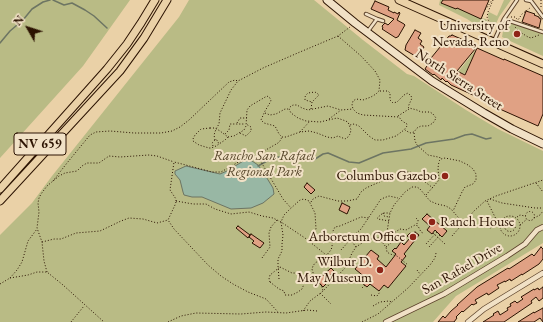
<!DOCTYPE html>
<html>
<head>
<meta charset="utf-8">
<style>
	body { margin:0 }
	#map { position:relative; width:543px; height:322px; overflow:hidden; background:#ead1a7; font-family:"EB Garamond",serif }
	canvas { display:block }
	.north { position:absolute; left:8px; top:8px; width:40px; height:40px; -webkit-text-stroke:3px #f1e1c6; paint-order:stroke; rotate:309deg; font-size:11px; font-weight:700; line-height:16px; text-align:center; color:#2c1302 }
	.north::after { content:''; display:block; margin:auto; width:14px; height:18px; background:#2c1302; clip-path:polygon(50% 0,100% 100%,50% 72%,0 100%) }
</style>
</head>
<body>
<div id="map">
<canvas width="543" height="322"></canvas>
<div class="north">N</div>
</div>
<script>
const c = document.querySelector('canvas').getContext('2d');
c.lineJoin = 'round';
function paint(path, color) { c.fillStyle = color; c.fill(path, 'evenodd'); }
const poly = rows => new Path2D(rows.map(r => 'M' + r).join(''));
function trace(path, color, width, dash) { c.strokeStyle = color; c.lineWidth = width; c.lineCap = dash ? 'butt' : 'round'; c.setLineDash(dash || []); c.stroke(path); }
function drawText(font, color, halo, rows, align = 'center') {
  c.font = font + ' "EB Garamond",serif'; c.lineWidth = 4; c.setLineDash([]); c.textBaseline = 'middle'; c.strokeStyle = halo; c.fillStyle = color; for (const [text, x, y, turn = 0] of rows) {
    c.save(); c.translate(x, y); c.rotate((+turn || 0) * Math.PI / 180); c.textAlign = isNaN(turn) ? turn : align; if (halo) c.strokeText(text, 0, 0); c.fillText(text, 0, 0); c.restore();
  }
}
paint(poly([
	[0,0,130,0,83,66,0,158],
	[189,0,314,0,363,40,407,74,414,76,466,110,498,129,543,151,543,243,456,296,433,322,0,322,0,235,32,203,52,176,179,17],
	[440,0,443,0,442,2,458,4,481,18,486,19,493,26,493,29,488,31,481,28,467,19,439,5],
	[504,0,511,0,499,17,495,26,489,21,488,17,488,14,489,12,497,16],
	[508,22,543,34,543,56,510,41,502,37,503,31],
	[477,48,465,74,458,72]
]), '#b9bb85');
const water = poly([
	[245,160,252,161,258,165,265,175,273,188,274,194,263,203,251,208,231,209,202,197,192,197,184,195,183,192,180,180,175,174,175,171,186,166,220,174,227,171,240,163,245,160]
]);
paint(water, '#98b7a4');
trace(water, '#6d7563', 1);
trace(poly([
	[53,0,64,5,72,3,85,10,94,16,107,28],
	[0,43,10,31,23,20,32,9,43,2,50,0],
	[258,166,267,161,282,156,295,156,312,161,323,154,328,153,349,162,359,163,383,153,411,149,426,143,454,139,465,135,472,134,486,139,491,138]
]), '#6d7563', 1.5);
const building = poly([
	[443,0,489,0,481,19,457,8,456,9,441,3,443,0],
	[375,1,389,7,388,10,394,13,394,12,398,14,399,12,400,13,397,20,404,24,405,25,398,37,397,37,396,38,382,29,383,28,382,26,385,23,388,25,394,19,371,9,375,1],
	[526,11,535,14,534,15,539,17,539,18,541,19,539,28,522,22,526,11],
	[415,30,421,33,418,38,422,41,420,44,424,47,419,56,418,56,417,57,405,50,406,45,415,30],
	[452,35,466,41,476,48,457,71,465,75,477,48,504,60,504,59,543,76,543,114,538,126,484,102,484,100,451,85,447,81,446,82,442,78,441,80,434,74,433,75,425,69,428,64,427,63,449,36,451,36,452,35],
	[307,183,315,190,311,194,304,187,307,183],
	[342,203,350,207,347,214,339,210,342,203],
	[427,214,447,231,442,237,435,230,432,234,427,230,430,226,422,219,427,214],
	[238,226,250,235,248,238,236,228,238,226],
	[415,232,419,235,404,254,406,256,401,262,406,266,388,288,384,285,379,291,370,284,367,287,362,283,366,278,355,269,371,250,379,256,377,259,386,267,396,254,392,251,395,248,396,249,401,242,404,245,410,238,407,236,410,233,413,235,415,232],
	[251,234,264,243,260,248,252,243,254,241,249,237,251,234],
	[541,247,543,249,543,259,539,264,522,275,522,274,511,281,510,279,505,282,505,281,497,285,499,288,490,294,488,295,487,293,475,300,477,303,473,305,472,304,463,312,462,311,456,317,457,318,454,322,438,322,443,316,445,318,451,311,458,305,457,305,477,287,508,268,509,269,532,254,534,256,541,247],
	[331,268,334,271,325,281,327,283,323,287,317,281,331,268],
	[543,287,543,298,539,301,536,297,531,301,532,303,504,322,483,322,494,315,493,314,498,311,500,315,508,310,507,308,511,306,510,304,515,301,517,303,523,299,521,297,534,289,534,290,538,288,539,290,543,287],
	[543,308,543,322,540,318,534,322,518,322,534,312,534,313,543,308]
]);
paint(building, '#e0a184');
trace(building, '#2c1302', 1);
const service = poly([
	[526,0,531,1,543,17],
	[366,14,377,19,368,31],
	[377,19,383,21],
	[504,19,543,32],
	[494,41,504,19,517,0]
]);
const minor = poly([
	[386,322,444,294,507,256,525,244,537,230,543,227],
	[468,322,484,309,543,273]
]);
const secondary = poly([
	[327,0,355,23,432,81,484,113,512,129,543,144]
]);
const primary = poly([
	[399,0,543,64],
	[0,189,107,69,127,44,141,23,155,0],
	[0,201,120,71,144,38,167,0]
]);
trace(service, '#5c422b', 4.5);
trace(minor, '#5c422b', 6);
trace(secondary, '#2c1302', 9);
trace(primary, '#2c1302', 9);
trace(poly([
	[493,0,488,12,487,17,489,22,494,26],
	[541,0,541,9],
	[485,9,486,9,492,0],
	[511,17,515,17,518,20,522,14,530,8],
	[515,27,520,32,528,37,531,38,539,35],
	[338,36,361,56,375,71,380,80,379,91,376,94,371,97,363,100,356,99,353,101,352,105,353,109,357,113,363,115,399,117,402,121,407,124,407,126,404,130,396,136,383,140,375,140,369,136,359,126,354,124,350,125],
	[380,91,388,91,390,93,390,100,393,103,397,102,404,95,408,93,411,96,412,98,408,107,409,108,417,110,421,112,430,112,433,114,436,118,435,120,433,123,428,126,421,126,417,128,414,132,410,133,405,130],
	[311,109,312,102,319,95,318,94,315,92,308,93,306,95,305,97,305,100,312,102],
	[265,113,270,115,276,114,285,109,288,109],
	[398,116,409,109],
	[329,119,341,110],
	[237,123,240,118,247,118],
	[210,128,215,128,220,131,228,137,225,140,216,146,214,147,211,148,209,148,199,145,193,141,193,139,195,135,201,129,210,128],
	[300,132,310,121],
	[240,133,246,136,251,131,251,127,246,124],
	[414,133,415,141,417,145,428,155,438,157,441,158],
	[225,134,229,130,230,124,245,124],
	[228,137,234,136,244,130,246,126,247,110,250,106,267,96,270,98,271,101,265,111,261,120,264,123,275,126,279,134,282,137,286,137,300,132,309,131,317,133,327,137,333,138,338,136,345,139,348,137,350,134,351,130,348,122,343,120,337,118,320,122,306,121,298,118,291,113,289,109,290,107,293,105,297,105,302,108,308,110,328,106,341,110,353,109],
	[215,140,214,135,216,129,219,124,220,113,231,90,238,81,263,68,300,52,338,36,350,27],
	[213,146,212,143,215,140,217,140,219,144],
	[257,155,283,199,291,208],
	[53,181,67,163,90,135,96,132,110,131,134,133,161,133,172,131,180,127,189,120,229,82,235,80,238,81],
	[536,183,543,192],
	[426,195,439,180,438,168,439,161,441,159,445,158,460,161,468,165,473,169,476,174,476,180,473,184,465,187,462,192,453,211],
	[490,199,502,203,535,208,543,208],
	[176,201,193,204,206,204,215,209,231,214,249,212,262,216,273,218,281,222,305,238,335,262],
	[176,201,176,199,170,190,174,162,182,164,212,172,221,172,242,160,257,155,278,143,280,141,282,137],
	[487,201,496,219,490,229],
	[176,202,175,205,168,220,174,229,208,265,221,276,233,284,248,292,266,299,278,312],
	[311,202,313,199,319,196,338,201,347,201,357,199,361,192,366,188,386,179,406,172,410,172,416,175,433,188],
	'525.5 216a4.5 4.5 0 1 1 9 0a4.5 4.5 0 1 1-9 0Z',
	[383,213,384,216,389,217],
	'500 226a10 10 0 1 1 20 0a10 10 0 1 1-20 0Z',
	[517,217,520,215,525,216],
	[416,218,418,220,418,222,416,225],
	[534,218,540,215,543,211],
	'504.5 226a5.5 5.5 0 1 1 11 0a5.5 5.5 0 1 1-11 0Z',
	[389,221,378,219,377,218,383,213,390,213],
	[494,222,505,225],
	[520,225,527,219],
	[433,233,445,244],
	[452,236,474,211,485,201,496,196,543,180],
	[388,237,386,239,389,244],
	[378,239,382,242,386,247,387,252,390,254,397,256,408,265],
	[42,242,54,239,61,239,76,233,100,231,121,221,129,218,143,219,157,223,168,220],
	[426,244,437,232],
	[356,247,350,239,361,229,381,199,389,196,398,198],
	[386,247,393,241,388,237,400,229,406,230,415,225,418,226,421,232,423,233],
	[429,247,440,235],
	[341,250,350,240],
	[262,258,270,247,269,233,271,227,277,220],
	[280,267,292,273,298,273],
	[417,270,420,274],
	[47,272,44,261,42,242,37,228,39,212,38,203,39,198,41,194,47,186,59,176,65,173,77,171,82,166,87,163,99,163,109,156,120,157,149,155,157,156,174,162],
	[314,276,312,269,313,266,315,263,325,257,331,250,332,247,333,231,335,227,340,226,361,217,369,218],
	[10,278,28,275,37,272,47,272,63,285,104,322],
	[279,279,278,266,278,259,282,251,282,244,283,235,281,222,284,215,289,210,300,200,304,199,309,201,315,213,316,229,310,241],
	[316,280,321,284,323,291],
	[270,282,279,289,284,291,285,295,292,295,298,292,302,289,304,284],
	[0,284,10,278,17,270,22,262,28,241,37,229],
	[362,288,365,285],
	[320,293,331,304],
	[371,295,377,296,380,292],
	[373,306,380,302,389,301,392,302],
	[303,311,310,301,322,292,346,267,352,253,356,247,362,243,370,239,378,238,385,236,387,232,390,213,394,205,405,192,412,187,417,187,420,189,430,201,437,204,446,206,451,209,463,223],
	[71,322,84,306],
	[168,322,181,316,196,313,241,314,266,312,286,313,307,310,317,311],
	[362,322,378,314,408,288,430,265,435,258,436,253]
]), '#2c1302', 1, [1, 2]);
trace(service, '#f1e1c6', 2.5);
trace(minor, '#f1e1c6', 4.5);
trace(secondary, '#f1e1c6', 7);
trace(primary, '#ead1a7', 7);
trace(poly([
	[270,282,269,279,270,275,280,267]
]), '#2c1302', 1, [1, 2]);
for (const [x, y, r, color] of [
	[517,34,4,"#8f2418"],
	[445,176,4,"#8f2418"],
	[432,222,4,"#8f2418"],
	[413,237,4,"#8f2418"],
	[380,270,4,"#8f2418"]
]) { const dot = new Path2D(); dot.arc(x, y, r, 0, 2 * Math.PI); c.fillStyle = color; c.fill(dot); trace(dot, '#f1e1c6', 1.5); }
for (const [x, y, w] of [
	[40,144,52]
]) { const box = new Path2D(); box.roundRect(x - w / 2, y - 11, w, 22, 3); c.fillStyle = '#f1e1c6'; c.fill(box); trace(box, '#2c1302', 1); }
drawText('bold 13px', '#2c1302', null, [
	["NV 659",40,144]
]);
drawText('14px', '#2c1302', '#f1e1c6', [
	["University of",509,26],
	["Nevada, Reno",509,42],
	["Columbus Gazebo",437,176],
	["Ranch House",440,222,"left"],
	["Arboretum Office",405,237],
	["Wilbur D.",372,262],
	["May Museum",372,278]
], 'right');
drawText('14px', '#2c1302', '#f1e1c6', [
	["North Sierra Street",459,80,33],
	["San Rafael Drive",462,269,-30]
]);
drawText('italic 14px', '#564529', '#f1e1c6', [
	["Rancho San Rafael",264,156],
	["Regional Park",264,172]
]);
</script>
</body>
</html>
